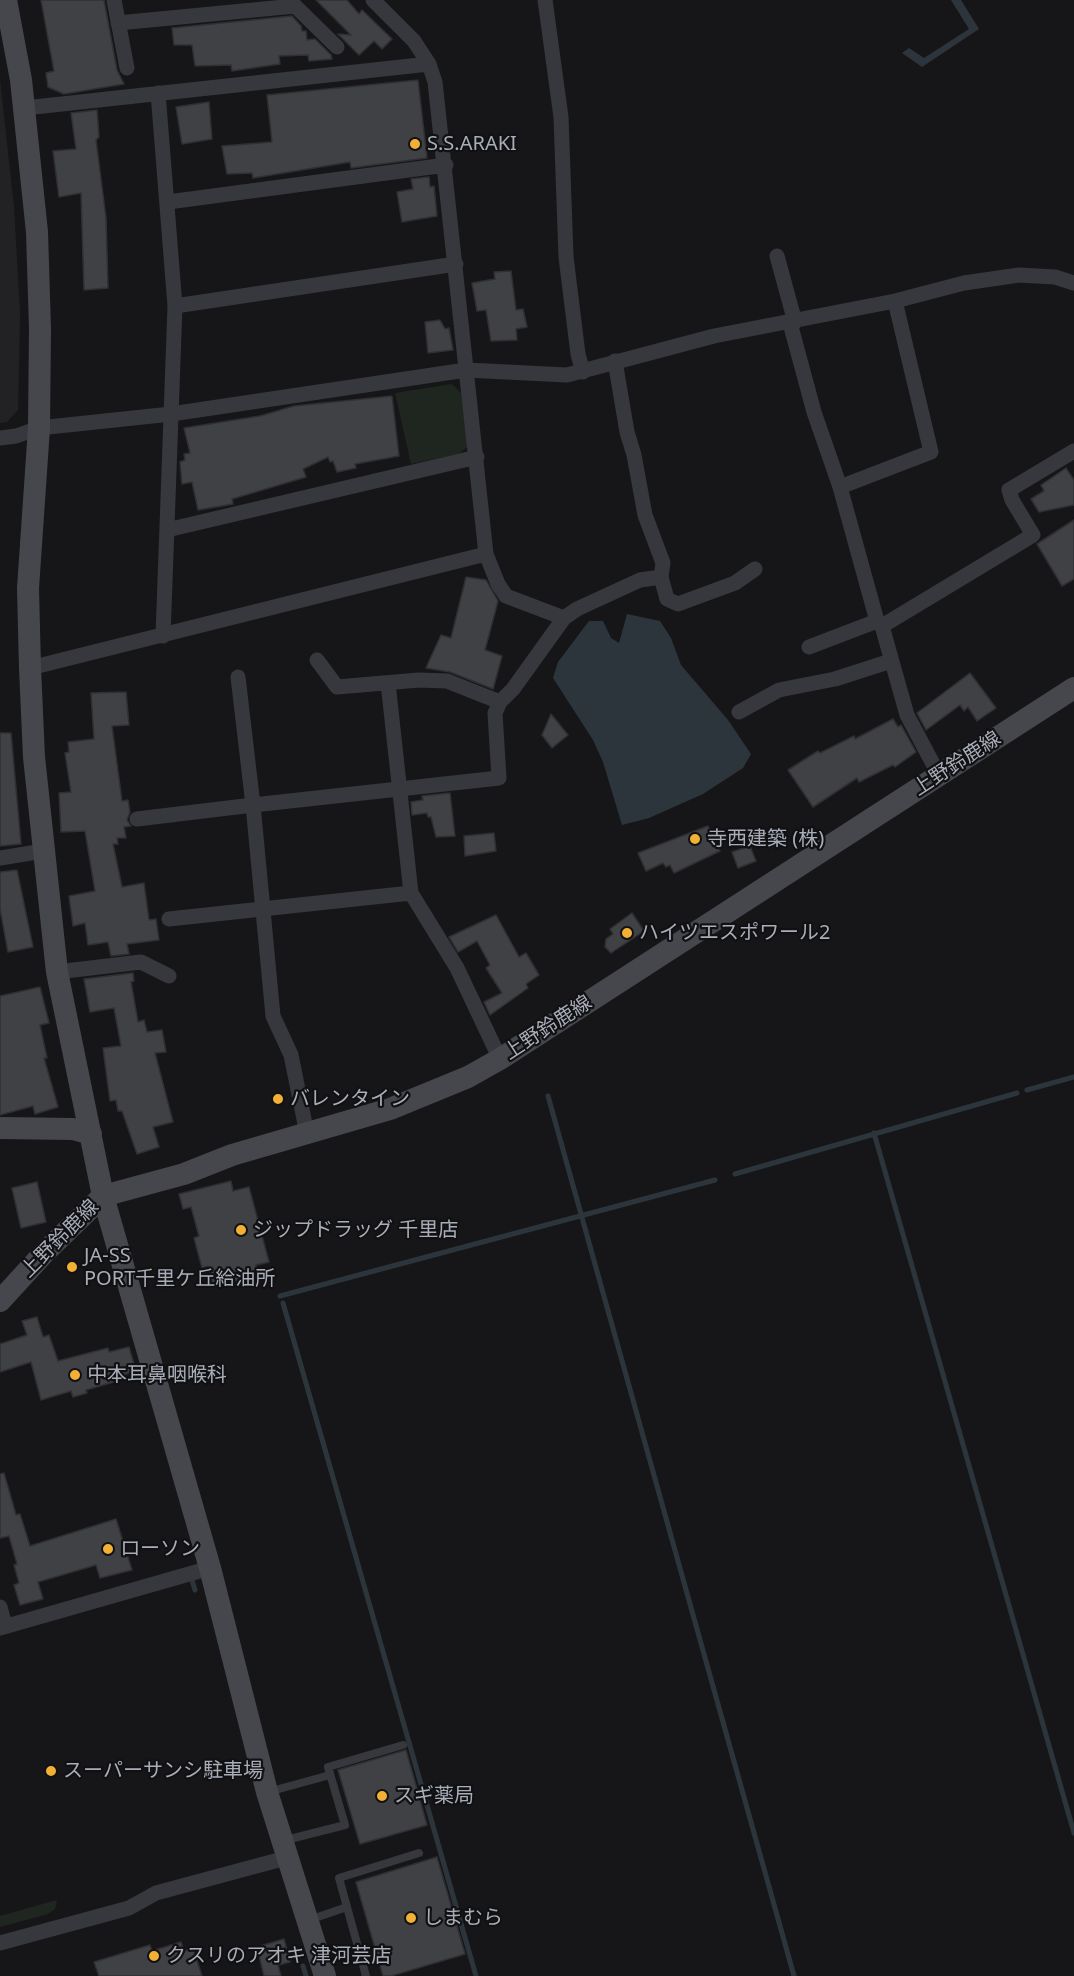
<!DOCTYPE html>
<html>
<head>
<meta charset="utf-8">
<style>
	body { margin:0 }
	canvas { display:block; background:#161618 }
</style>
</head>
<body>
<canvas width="1074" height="1976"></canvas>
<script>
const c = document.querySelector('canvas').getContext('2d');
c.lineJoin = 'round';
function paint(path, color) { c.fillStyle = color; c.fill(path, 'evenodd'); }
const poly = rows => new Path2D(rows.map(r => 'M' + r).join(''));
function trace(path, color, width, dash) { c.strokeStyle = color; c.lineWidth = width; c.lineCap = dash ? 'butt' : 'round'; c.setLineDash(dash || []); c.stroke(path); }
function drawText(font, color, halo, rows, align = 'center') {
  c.font = font + ' "Noto Sans","Noto Sans JP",sans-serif'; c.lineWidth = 4.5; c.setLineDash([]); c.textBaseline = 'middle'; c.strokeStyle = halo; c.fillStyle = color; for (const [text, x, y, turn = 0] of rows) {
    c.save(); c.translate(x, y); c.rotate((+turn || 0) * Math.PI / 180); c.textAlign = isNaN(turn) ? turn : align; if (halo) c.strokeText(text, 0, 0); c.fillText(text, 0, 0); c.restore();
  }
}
paint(poly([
	[0,80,14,207,20,314,18,410,7,422,0,423]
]), '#222225');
paint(poly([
	[452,384,461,393,468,446,459,454,411,464,395,393],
	[57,1900,55,1909,48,1914,0,1927,0,1916]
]), '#1e261f');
paint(poly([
	[951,0,961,0,979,29,922,67,902,53,909,48,924,58,969,29],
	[627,614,660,621,671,638,681,665,728,720,751,754,743,768,703,794,649,818,622,825,603,762,593,740,553,678,558,662,589,621,603,621,611,638,619,643]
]), '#2c353c');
trace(poly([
	[1027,1090,1074,1077],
	[548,1096,794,1976],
	[874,1133,1074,1833],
	[735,1174,1017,1093],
	[280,1296,715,1180],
	[283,1303,476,1976],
	[192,1580,195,1590],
	[303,1966,306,1976]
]), '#2c353c', 5);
const building = poly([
	[41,0,104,0,117,70,124,84,64,94,48,87,46,73,54,71,41,0],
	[316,0,347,0,359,14,362,10,392,39,382,49,374,41,359,55,338,34,351,35,316,0],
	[292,16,301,26,302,31,306,31,307,40,315,39,331,55,332,59,309,61,308,55,279,56,280,64,232,71,231,65,195,66,192,45,174,45,172,28,292,16],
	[418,80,427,158,351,168,350,162,253,178,252,173,227,174,222,146,272,142,267,95,418,80],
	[209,102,212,139,182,144,176,107,209,102],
	[97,110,99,137,96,140,106,218,108,288,84,290,81,193,59,197,53,151,76,149,71,113,97,110],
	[429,177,430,187,434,186,437,216,402,222,397,192,413,189,411,179,429,177],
	[511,271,516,310,523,309,527,327,516,329,517,340,491,341,486,310,477,311,472,283,495,279,494,272,511,271],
	[440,320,445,329,449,328,453,350,428,353,425,322,440,320],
	[392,396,399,456,355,464,356,468,337,472,333,461,330,462,328,457,303,469,306,477,232,499,233,504,198,510,192,482,182,484,180,462,185,460,184,454,190,453,184,428,260,416,294,406,392,396],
	[1066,468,1074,480,1074,505,1039,512,1031,499,1044,491,1041,485,1066,468],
	[1074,520,1074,579,1062,586,1037,544,1074,520],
	[466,577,486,580,498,601,485,650,502,656,493,689,450,672,426,668,441,635,451,638,466,577],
	[970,673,996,708,977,721,968,707,964,711,960,705,926,730,917,713,970,673],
	[126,692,129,725,112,726,122,801,128,800,130,812,127,820,131,826,124,827,126,838,117,838,118,844,113,844,122,887,144,883,149,920,156,919,159,940,127,944,129,954,111,956,108,942,88,945,85,923,73,926,69,896,95,891,85,831,61,832,59,793,71,792,65,753,69,752,68,742,94,739,91,693,126,692],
	[551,714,568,735,552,748,542,735,551,714],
	[893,719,898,727,901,725,916,752,895,767,893,765,859,782,857,778,813,807,788,770,818,751,820,753,854,736,855,739,893,719],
	[0,733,11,733,21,844,0,846,0,733],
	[450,793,455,836,436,837,431,817,428,817,427,813,412,815,411,802,423,800,422,796,450,793],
	[708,826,720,851,674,873,670,865,666,867,663,863,646,871,638,853,708,826],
	[494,833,496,851,465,856,464,836,494,833],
	[750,846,756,861,738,868,732,852,750,846],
	[17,870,33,947,8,952,0,909,0,872,17,870],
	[632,913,644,931,611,953,605,947,606,939,613,934,610,929,632,913],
	[496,915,519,957,526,953,539,975,526,984,528,988,490,1015,484,1002,502,993,486,968,490,965,477,941,458,952,449,937,496,915],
	[133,973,134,981,131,982,138,1022,144,1020,147,1032,162,1030,166,1052,155,1053,173,1122,153,1127,159,1147,137,1154,122,1111,118,1111,116,1100,110,1101,103,1048,121,1046,114,1008,90,1012,84,979,133,973],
	[40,987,49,1023,40,1025,47,1058,44,1058,58,1107,35,1114,33,1106,0,1115,0,996,40,987],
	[231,1181,233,1191,249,1187,269,1262,256,1265,258,1275,213,1286,208,1266,202,1268,194,1238,199,1236,191,1207,183,1209,179,1194,231,1181],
	[37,1182,46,1222,21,1228,12,1188,37,1182],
	[37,1317,43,1337,49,1335,58,1361,108,1348,109,1352,129,1347,136,1371,116,1377,117,1381,86,1390,87,1393,73,1397,71,1391,41,1400,31,1362,0,1372,0,1344,27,1335,22,1321,37,1317],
	[4,1473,16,1515,20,1514,30,1546,116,1519,132,1570,100,1578,96,1565,38,1582,43,1599,20,1605,14,1585,19,1583,14,1565,17,1564,9,1536,0,1538,0,1474,4,1473],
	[406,1750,427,1825,360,1844,338,1770,406,1750],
	[437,1857,465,1954,391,1976,383,1976,356,1882,437,1857],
	[284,1939,290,1962,278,1965,281,1976,264,1976,257,1947,284,1939],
	[181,1942,184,1951,193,1948,202,1976,99,1976,94,1962,150,1945,152,1951,181,1942]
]);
paint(building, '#404145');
trace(building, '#303034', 1.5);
trace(poly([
	[268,1792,330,1775],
	[286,1840,345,1825,328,1767,403,1745],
	[309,1920,347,1907],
	[366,1976,339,1878,419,1853]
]), '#37383d', 8);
trace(poly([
	[114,0,127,68],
	[289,0,337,47],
	[545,0,561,117,566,257,578,354,583,372],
	[118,23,295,6],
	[158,93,175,306,163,636],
	[25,108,429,64],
	[168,202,446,165],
	[777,256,795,322],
	[175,306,456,264],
	[790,323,814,412,840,487,877,621,882,626,907,715,939,775],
	[615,361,627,432,634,455,645,515,663,563,661,577,667,599,678,604,735,583,755,569],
	[0,438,16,436,39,428,171,414,466,370,567,375,714,336,895,301,964,283,1019,275,1055,277,1074,283],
	[840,487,931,452,895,301],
	[167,530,477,457],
	[486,554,498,584,506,596,564,618],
	[882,626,1033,535,1012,500,1009,490,1074,451],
	[809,647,877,621],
	[317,660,337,687,419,680,447,681,500,702],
	[30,668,486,554,435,82,429,64,414,41,373,0],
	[388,683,411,893,457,968,500,1059],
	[739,712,779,690,835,679,891,661],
	[137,819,253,805,238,677],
	[0,858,43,851],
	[169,919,411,893],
	[57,972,141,962,169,976],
	[307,1134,291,1055,273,1016,253,805,499,778,495,713,500,702,513,689,564,618,577,609,640,580,661,577],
	[0,1607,5,1626],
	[0,1628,210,1568],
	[0,1943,129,1908,156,1893,286,1858]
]), '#37383d', 15);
trace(poly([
	[6,0,21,80,37,232,40,329,39,428,28,588,30,668,34,757,57,972,103,1196,210,1568,267,1792,325,1976],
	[0,1128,73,1129,91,1134],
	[0,1301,44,1253,103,1196,184,1174,232,1155,390,1109,468,1077,500,1059,1074,688]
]), '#45474d', 22);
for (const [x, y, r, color] of [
	[415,144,6,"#f2b134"],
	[695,839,6,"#f2b134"],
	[627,933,6,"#f2b134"],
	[278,1099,6,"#f2b134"],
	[241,1230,6,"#f2b134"],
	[72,1267,6,"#f2b134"],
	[75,1375,6,"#f2b134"],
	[108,1549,6,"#f2b134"],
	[51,1771,6,"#f2b134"],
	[382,1796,6,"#f2b134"],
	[411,1918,6,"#f2b134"],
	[154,1956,6,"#f2b134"]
]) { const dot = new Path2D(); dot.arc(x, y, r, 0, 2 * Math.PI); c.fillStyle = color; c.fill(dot); trace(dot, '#111113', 2); }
drawText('20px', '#a8adb8', '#111113', [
	["S.S.ARAKI",427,144],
	["寺西建築 (株)",707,839],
	["ハイツエスポワール2",639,933],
	["バレンタイン",290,1099],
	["ジップドラッグ 千里店",253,1230],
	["JA-SS",84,1256],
	["PORT千里ケ丘給油所",84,1279],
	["中本耳鼻咽喉科",87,1375],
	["ローソン",120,1549],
	["スーパーサンシ駐車場",63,1771],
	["スギ薬局",394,1796],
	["しまむら",423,1918],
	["クスリのアオキ 津河芸店",166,1956]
], 'left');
drawText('20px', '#a8adb8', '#111113', [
	["上野鈴鹿線",957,764,-33],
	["上野鈴鹿線",548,1028,-33],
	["上野鈴鹿線",60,1239,-45]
]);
</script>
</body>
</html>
